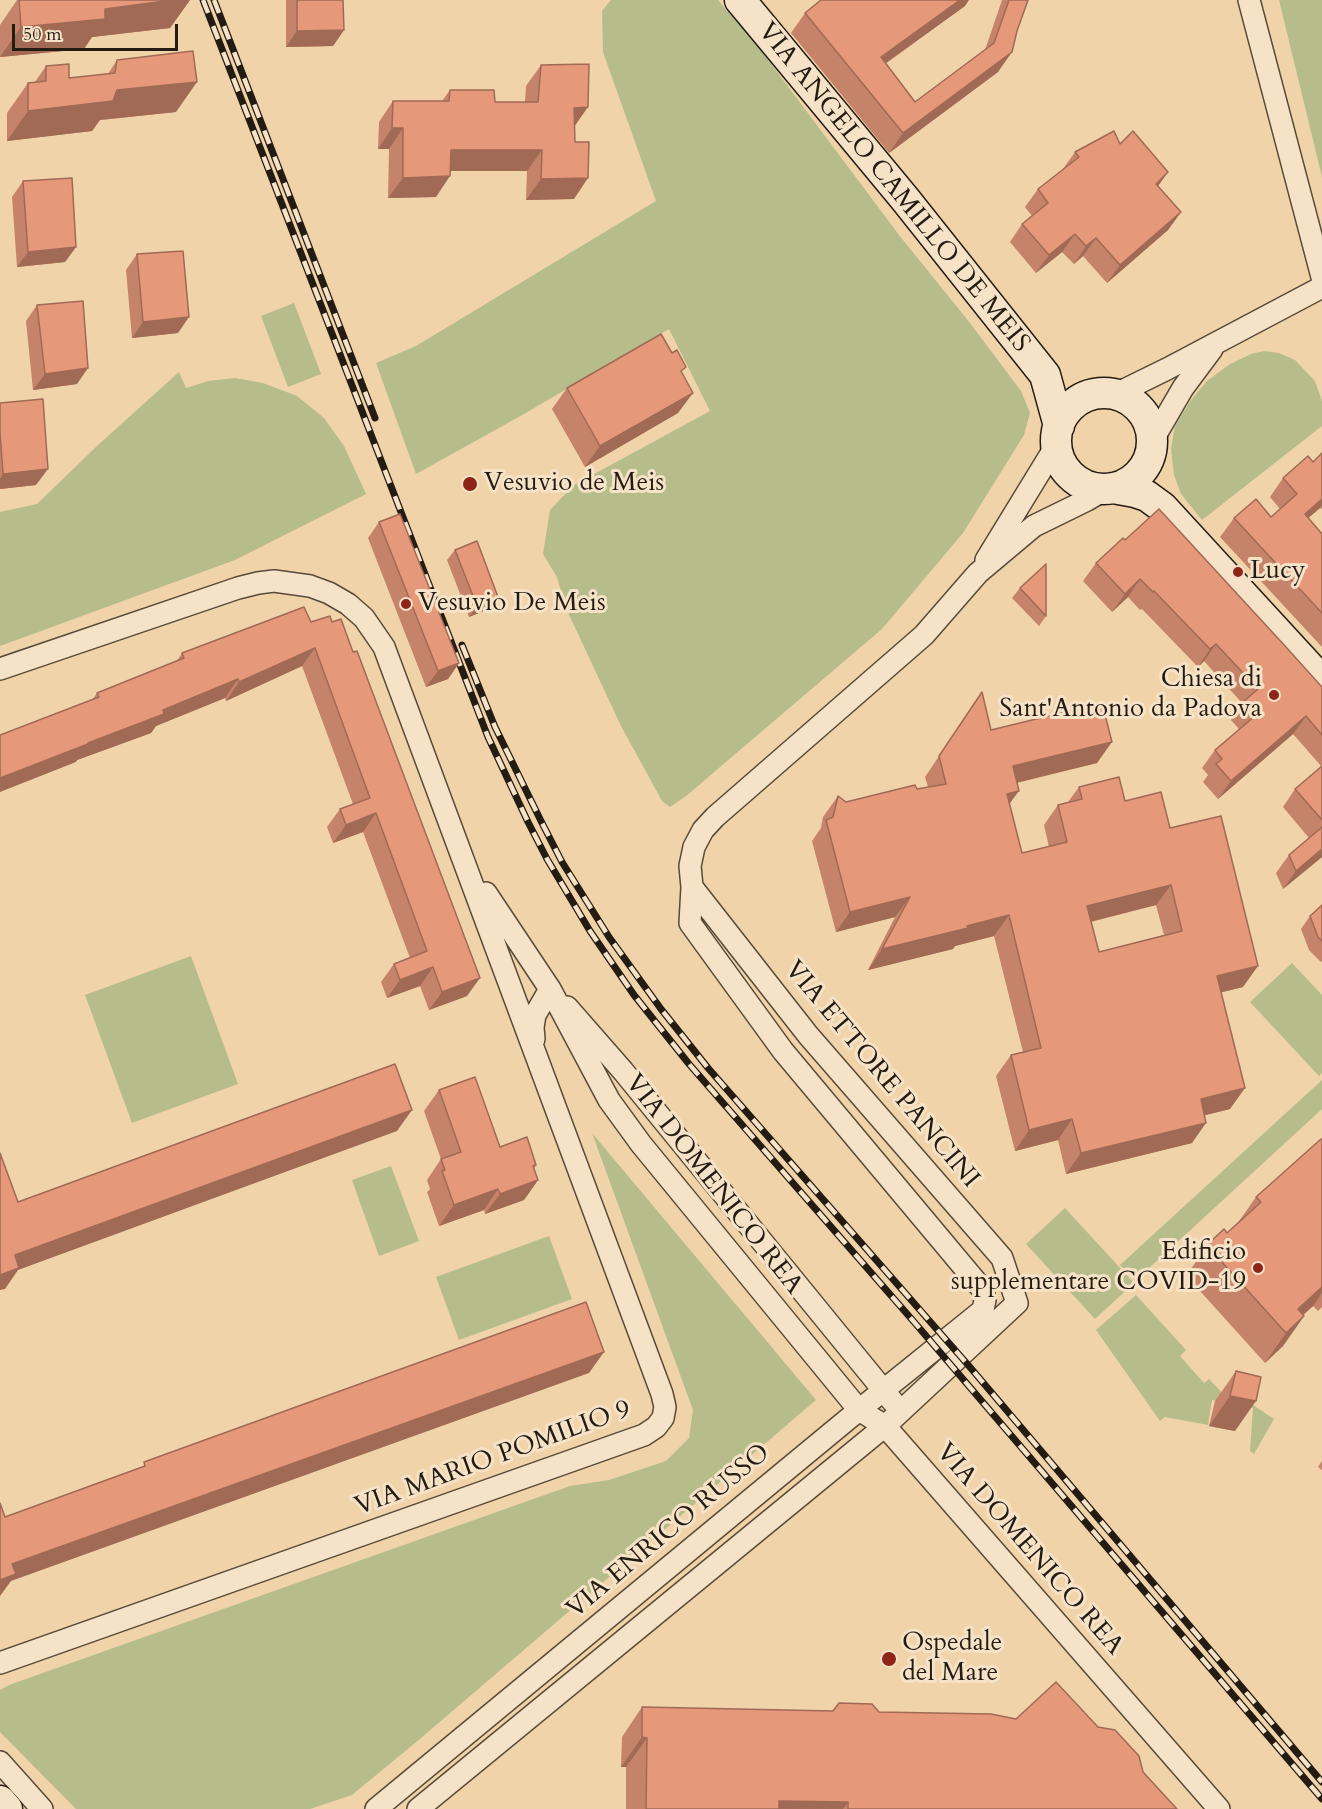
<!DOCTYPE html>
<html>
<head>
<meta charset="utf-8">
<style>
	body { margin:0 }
	#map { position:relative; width:1322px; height:1809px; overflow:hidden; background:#f0d3a9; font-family:Cardo,serif }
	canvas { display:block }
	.scale { position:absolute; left:12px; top:24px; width:166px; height:27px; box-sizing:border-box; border:3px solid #241c13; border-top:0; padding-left:8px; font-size:18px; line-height:21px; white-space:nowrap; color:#241c13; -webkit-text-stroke:4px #f5e2c7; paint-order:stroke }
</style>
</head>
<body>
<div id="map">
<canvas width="1322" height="1809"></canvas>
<div class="scale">50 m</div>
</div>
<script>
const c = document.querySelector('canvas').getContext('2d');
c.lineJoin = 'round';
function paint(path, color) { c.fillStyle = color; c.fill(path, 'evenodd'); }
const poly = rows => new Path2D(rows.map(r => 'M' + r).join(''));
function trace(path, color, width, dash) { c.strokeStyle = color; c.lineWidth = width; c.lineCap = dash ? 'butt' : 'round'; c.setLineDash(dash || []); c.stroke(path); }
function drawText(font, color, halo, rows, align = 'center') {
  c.font = font + ' Cardo,serif'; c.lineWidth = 6; c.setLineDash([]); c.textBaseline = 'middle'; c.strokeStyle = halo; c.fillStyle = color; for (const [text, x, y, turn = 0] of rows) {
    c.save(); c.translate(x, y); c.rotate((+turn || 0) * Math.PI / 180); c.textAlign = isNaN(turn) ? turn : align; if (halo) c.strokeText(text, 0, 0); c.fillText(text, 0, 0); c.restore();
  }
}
paint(poly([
	[611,0,718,0,754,41,899,235,970,323,1021,391,1030,413,1024,435,963,533,882,629,686,796,670,807,662,801,621,726,565,606,557,577,543,554,550,510,574,485,710,411,669,329,524,414,416,474,376,363,416,346,656,201,603,52,602,11],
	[1279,0,1322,0,1322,177],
	[294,303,321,374,288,387,261,316],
	[1264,351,1279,353,1295,360,1315,381,1322,401,1322,426,1202,520,1181,494,1174,475,1171,449,1175,426,1191,400,1207,381,1230,364,1251,354],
	[179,372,186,388,208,381,235,378,263,383,297,396,324,418,344,446,366,494,235,560,0,646,0,512,37,504,98,445],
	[191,956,238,1084,132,1123,85,995],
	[1292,963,1322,995,1322,1073,1319,1076,1250,1002],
	[1322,1080,1322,1109,1135,1281,1120,1265],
	[592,1133,816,1400,421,1738,352,1795,310,1809,76,1809,0,1732,0,1690,9,1685,570,1486,609,1480,666,1461,689,1438,693,1410],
	[391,1166,419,1241,379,1256,352,1180],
	[1065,1208,1134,1283,1095,1319,1026,1244],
	[549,1236,572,1299,459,1340,436,1277],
	[1136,1295,1186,1350,1180,1356,1204,1383,1209,1379,1228,1399,1241,1397,1274,1419,1254,1454,1250,1451,1253,1408,1212,1400,1208,1425,1165,1417,1160,1421,1096,1330]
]), '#b6bd8b');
const street = poly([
	[1249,0,1322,277],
	[1114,395,1167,369,1322,287],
	[1151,443,1183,388,1212,349],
	[986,560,1057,444],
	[0,669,238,588,258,583,274,581,310,586,329,593,348,604,364,618,384,647,662,1394,665,1407,663,1418,656,1427,644,1435,0,1663],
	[486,893,550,989,609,1100,641,1144,859,1410,885,1426,1219,1809],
	[567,1007,623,1071,893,1402],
	[534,1039,533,1027,535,1015,550,989],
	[0,1762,42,1809],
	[376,1809,859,1410,983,1310,985,1300,983,1290,783,1051,690,923,692,887,690,866,694,847,703,830,715,817,924,635,978,573,1034,526,1087,500,1106,489],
	[418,1809,885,1426,1017,1303,1002,1258,808,1035,692,887]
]);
const secondary = poly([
	[740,0,905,199,1045,375,1059,426],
	'1056 441a48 48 0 1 1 96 0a48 48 0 1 1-96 0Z',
	[1113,488,1135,492,1147,496,1162,507,1322,681],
	[0,1801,7,1809]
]);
trace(street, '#574a38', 24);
trace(secondary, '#241c13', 33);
trace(street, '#f5e2c7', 21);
trace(secondary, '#f5e2c7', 30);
const rail = poly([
	[203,0,488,737,528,822,547,859,590,931,634,995,689,1064,915,1323,1322,1799],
	[214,0,375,418],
	[462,645,495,727,541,821,562,862,609,937,661,1009,708,1068,969,1366,1322,1782]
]);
trace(rail, '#241c13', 7);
trace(rail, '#f5e2c7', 4.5, [14]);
paint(poly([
	[17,0,190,0,170,28,92,37,84,49,0,57,0,25],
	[286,0,343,0,344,30,333,46,286,47],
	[1002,0,1028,0,998,72,889,153,791,33,805,13,965,6,885,63,915,102,985,50],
	[117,60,176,112,100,120,92,131,7,141,7,113,28,83,35,82,46,66,69,78,108,74],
	[541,65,574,127,574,199,526,200,527,171,450,171,436,197,388,198,389,149,378,149,379,122,393,101,442,101,450,90,495,102,525,102,526,86],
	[1120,144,1168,172,1158,186,1181,212,1168,230,1107,283,1083,256,1074,264,1062,252,1036,273,1010,242,1022,224,1032,216,1025,207,1038,189,1063,169,1075,152],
	[23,181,76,247,65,262,17,267,12,197],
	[137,254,178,333,132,338,126,270],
	[37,305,77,384,33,390,26,321],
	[672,353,682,373,678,413,585,467,552,409,567,388],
	[0,403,36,485,0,489],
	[1322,453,1322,509,1320,508,1308,518,1322,534,1322,647,1220,537,1234,518,1271,517,1280,509,1270,497,1283,478,1313,462],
	[379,522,459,663,448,679,426,687,368,538],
	[1125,540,1322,687,1322,857,1283,889,1276,873,1289,855,1309,838,1283,807,1295,789,1322,767,1293,734,1218,799,1203,782,1208,775,1202,768,1215,750,1239,729,1231,720,1242,703,1204,661,1198,667,1142,609,1140,610,1128,597,1112,612,1083,581,1096,563],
	[455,550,498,597,491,608,469,617,447,560],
	[1020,588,1046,616,1039,626,1012,598],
	[304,607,467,996,429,1010,420,986,387,998,381,982,394,964,410,958,363,832,333,843,327,827,340,809,353,804,302,666,226,701,225,698,156,726,151,733,77,760,76,762,93,699,97,693,177,661,182,653],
	[982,692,991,730,1097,763,1017,783,1010,804,1022,853,1049,847,1044,825,1058,805,1068,802,1079,787,1125,801,1170,828,1243,987,1221,992,1230,1109,1205,1115,1192,1143,1066,1174,1058,1140,1015,1151,996,1076,1011,1055,1023,1052,994,936,955,946,953,949,868,970,895,917,836,932,812,841,821,828,823,817,838,796,846,802,928,787,925,777],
	[1156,905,1164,935,1099,952,1091,922],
	[1322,905,1322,961,1321,962,1309,950,1301,929,1310,916],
	[439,1090,500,1147,536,1165,534,1168,538,1180,524,1200,485,1214,484,1210,439,1226,427,1192,430,1189,427,1180,441,1159,424,1111],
	[1322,1140,1322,1307,1318,1311,1313,1306,1303,1315,1304,1316,1283,1346,1265,1363,1191,1281,1193,1278,1188,1273,1209,1243,1227,1233,1237,1224,1256,1197],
	[1236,1371,1235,1431,1209,1426,1215,1401],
	[1322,1461,1322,1470,1318,1467],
	[642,1707,879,1712,1016,1719,1098,1727,1143,1772,1177,1809,626,1809,626,1767,621,1767,622,1737]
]), '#c58369');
paint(poly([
	[173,0,190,0,170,28,92,37,84,49,0,57,21,27,105,9],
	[960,0,969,0,965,6,867,77,881,57],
	[344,30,333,46,286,47,297,31],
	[1012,52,998,72,889,153,903,133],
	[197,82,176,112,100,120,92,131,7,141,28,111,117,90],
	[588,107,574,127,574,108],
	[392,128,403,128,389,149,378,149],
	[451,150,542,150,527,171,437,171],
	[1168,172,1155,190,1156,184],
	[450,176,436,197,388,198,403,178],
	[588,178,574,199,526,200,541,179],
	[1181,212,1168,230,1107,283,1120,265],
	[1075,234,1062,252,1036,273,1049,255],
	[1096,238,1083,256,1074,264,1086,246],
	[76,247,65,262,17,267,28,252],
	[189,317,178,333,132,338,143,322],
	[88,368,77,384,33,390,45,374],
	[693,393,678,413,585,467,600,446],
	[48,469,36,485,0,489,0,479,3,474],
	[1322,499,1322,505,1320,508,1291,533,1305,514],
	[1140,579,1128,597,1112,612,1125,594],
	[498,597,491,608,469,617,477,606],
	[1216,644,1204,661,1198,667,1210,649],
	[315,648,302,666,226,701,239,682],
	[459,663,448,679,426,687,438,671],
	[238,679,225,698,156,726,151,733,77,760,76,762,0,792,0,778],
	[1306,716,1293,734,1218,799,1231,781],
	[1112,742,1097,763,998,787,1013,766],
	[1019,791,1004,811,1007,794],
	[376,813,363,832,333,843,346,825],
	[1322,849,1322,857,1283,889,1296,871],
	[1171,885,1156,905,1073,926,1087,906],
	[910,897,895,917,836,932,850,912],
	[1009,915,994,936,955,946,953,949,868,970,882,949],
	[1258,966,1243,987,1203,997,1217,976],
	[433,967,420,986,387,998,400,980],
	[480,978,467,996,429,1010,442,992],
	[1245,1088,1230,1109,1186,1120,1201,1099],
	[412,1110,397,1131,18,1270,5,1289,0,1290,0,1275,15,1255],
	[1072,1119,1058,1140,1015,1151,1029,1130],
	[1206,1123,1192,1143,1066,1174,1081,1153],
	[536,1165,522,1185,538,1180,524,1200,485,1214,500,1194,533,1166],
	[498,1189,484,1210,439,1226,454,1205],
	[1322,1287,1322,1293,1313,1306,1285,1332,1298,1309],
	[1304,1316,1283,1346,1265,1363,1286,1333],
	[604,1352,589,1373,11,1581,0,1596,0,1580,12,1564],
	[1230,1396,1256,1401,1235,1431,1209,1426],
	[642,1737,647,1738,626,1767,621,1767],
	[779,1801,848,1802,843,1809,773,1809]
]), '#a06a55');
const building = poly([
	[19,0,173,0,105,9,105,19,21,27,19,0],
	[297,0,343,0,344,30,297,31,297,0],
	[821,0,960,0,881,57,915,102,994,43,1009,0,1028,0,1017,31,1012,52,903,133,805,13,821,0],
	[193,51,197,82,117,90,113,101,28,111,28,83,46,81,46,66,69,64,69,78,115,73,117,60,193,51],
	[589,64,588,107,574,108,575,142,589,142,588,178,541,179,542,150,451,150,450,176,403,178,403,128,392,128,393,101,449,101,450,90,494,90,495,102,538,102,541,65,589,64],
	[1114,131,1120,144,1133,131,1168,172,1156,184,1181,212,1120,265,1096,238,1086,246,1075,234,1049,255,1022,224,1048,203,1038,189,1079,157,1075,152,1114,131],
	[72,178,76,247,28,252,23,181,72,178],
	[183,251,189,317,143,322,137,254,183,251],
	[83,301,88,368,45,374,37,305,83,301],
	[661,334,672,353,677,350,686,367,681,371,693,393,600,446,567,388,661,334],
	[43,399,48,469,3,474,0,432,0,403,43,399],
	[1322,453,1322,499,1305,514,1322,534,1322,613,1234,518,1256,499,1271,517,1297,494,1283,478,1308,456,1313,462,1322,453],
	[1159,509,1286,647,1322,687,1322,735,1306,716,1231,781,1216,764,1222,759,1215,750,1255,716,1243,702,1258,689,1216,644,1210,649,1154,591,1153,592,1140,579,1125,594,1096,563,1123,538,1125,540,1159,509],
	[400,514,459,663,438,671,379,522,400,514],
	[477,541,498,597,477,606,455,550,477,541],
	[1046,564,1046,616,1020,588,1046,564],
	[304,607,311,622,330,616,332,622,341,619,353,652,357,651,480,978,442,992,433,967,400,980,394,964,427,951,376,813,346,825,340,809,370,798,315,648,239,682,238,679,163,710,164,714,88,743,88,744,0,778,0,735,99,697,97,693,184,658,182,653,304,607],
	[982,692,991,730,1102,703,1112,742,1013,766,1019,791,1007,794,1022,853,1067,842,1058,805,1082,799,1079,787,1119,777,1125,801,1161,792,1170,828,1221,816,1258,966,1217,976,1245,1088,1201,1099,1206,1123,1081,1153,1072,1119,1029,1130,1011,1055,1041,1048,1009,915,967,926,968,928,882,949,910,897,850,912,826,820,833,817,838,796,846,802,915,785,917,789,946,784,939,756,982,692],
	[1171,885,1182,931,1099,952,1087,906,1171,885],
	[1322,766,1322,820,1295,789,1322,766],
	[1322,827,1322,849,1296,871,1289,855,1322,827],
	[1322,905,1322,941,1318,937,1310,916,1322,905],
	[395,1064,412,1110,15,1255,19,1268,0,1275,0,1153,18,1202,395,1064],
	[475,1077,500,1147,527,1137,536,1165,533,1166,538,1180,500,1194,498,1189,454,1205,442,1171,445,1170,441,1159,461,1152,439,1090,475,1077],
	[1321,1139,1322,1140,1322,1287,1298,1309,1304,1316,1286,1333,1212,1251,1215,1249,1209,1243,1224,1229,1227,1233,1261,1202,1256,1197,1321,1139],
	[586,1302,604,1352,12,1564,16,1574,0,1580,0,1503,5,1517,145,1466,144,1462,586,1302],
	[1236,1371,1261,1377,1256,1401,1230,1396,1236,1371],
	[1056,1682,1098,1727,1115,1730,1139,1756,1143,1772,1177,1809,848,1809,848,1802,779,1801,779,1809,646,1809,647,1738,642,1737,642,1707,833,1711,839,1703,872,1704,879,1712,991,1714,1016,1719,1056,1682]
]);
paint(building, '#e5987a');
trace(building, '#a06a55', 1.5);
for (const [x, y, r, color] of [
	[470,484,8,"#8f2418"],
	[1238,572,6,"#8f2418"],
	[406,604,6,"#8f2418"],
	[1274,695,6,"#8f2418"],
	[1258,1268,6,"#8f2418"],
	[889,1659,8,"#8f2418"]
]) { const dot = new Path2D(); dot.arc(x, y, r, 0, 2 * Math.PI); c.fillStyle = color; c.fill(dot); trace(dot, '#f5e2c7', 2); }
drawText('26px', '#241c13', '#f5e2c7', [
	["VIA ANGELO CAMILLO DE MEIS",893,188,51],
	["VIA ETTORE PANCINI",881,1075,50],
	["VIA DOMENICO REA",713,1185,52],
	["VIA MARIO POMILIO 9",493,1459,-20],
	["VIA ENRICO RUSSO",669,1532,-40],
	["VIA DOMENICO REA",1029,1550,49]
]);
drawText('26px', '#241c13', '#f5e2c7', [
	["Vesuvio de Meis",484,484],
	["Lucy",1250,572],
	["Vesuvio De Meis",418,604],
	["Chiesa di",1262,680,"right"],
	["Sant'Antonio da Padova",1262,710,"right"],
	["Edificio",1246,1253,"right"],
	["supplementare COVID-19",1246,1283,"right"],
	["Ospedale",902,1644],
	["del Mare",902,1674]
], 'left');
</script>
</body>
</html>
